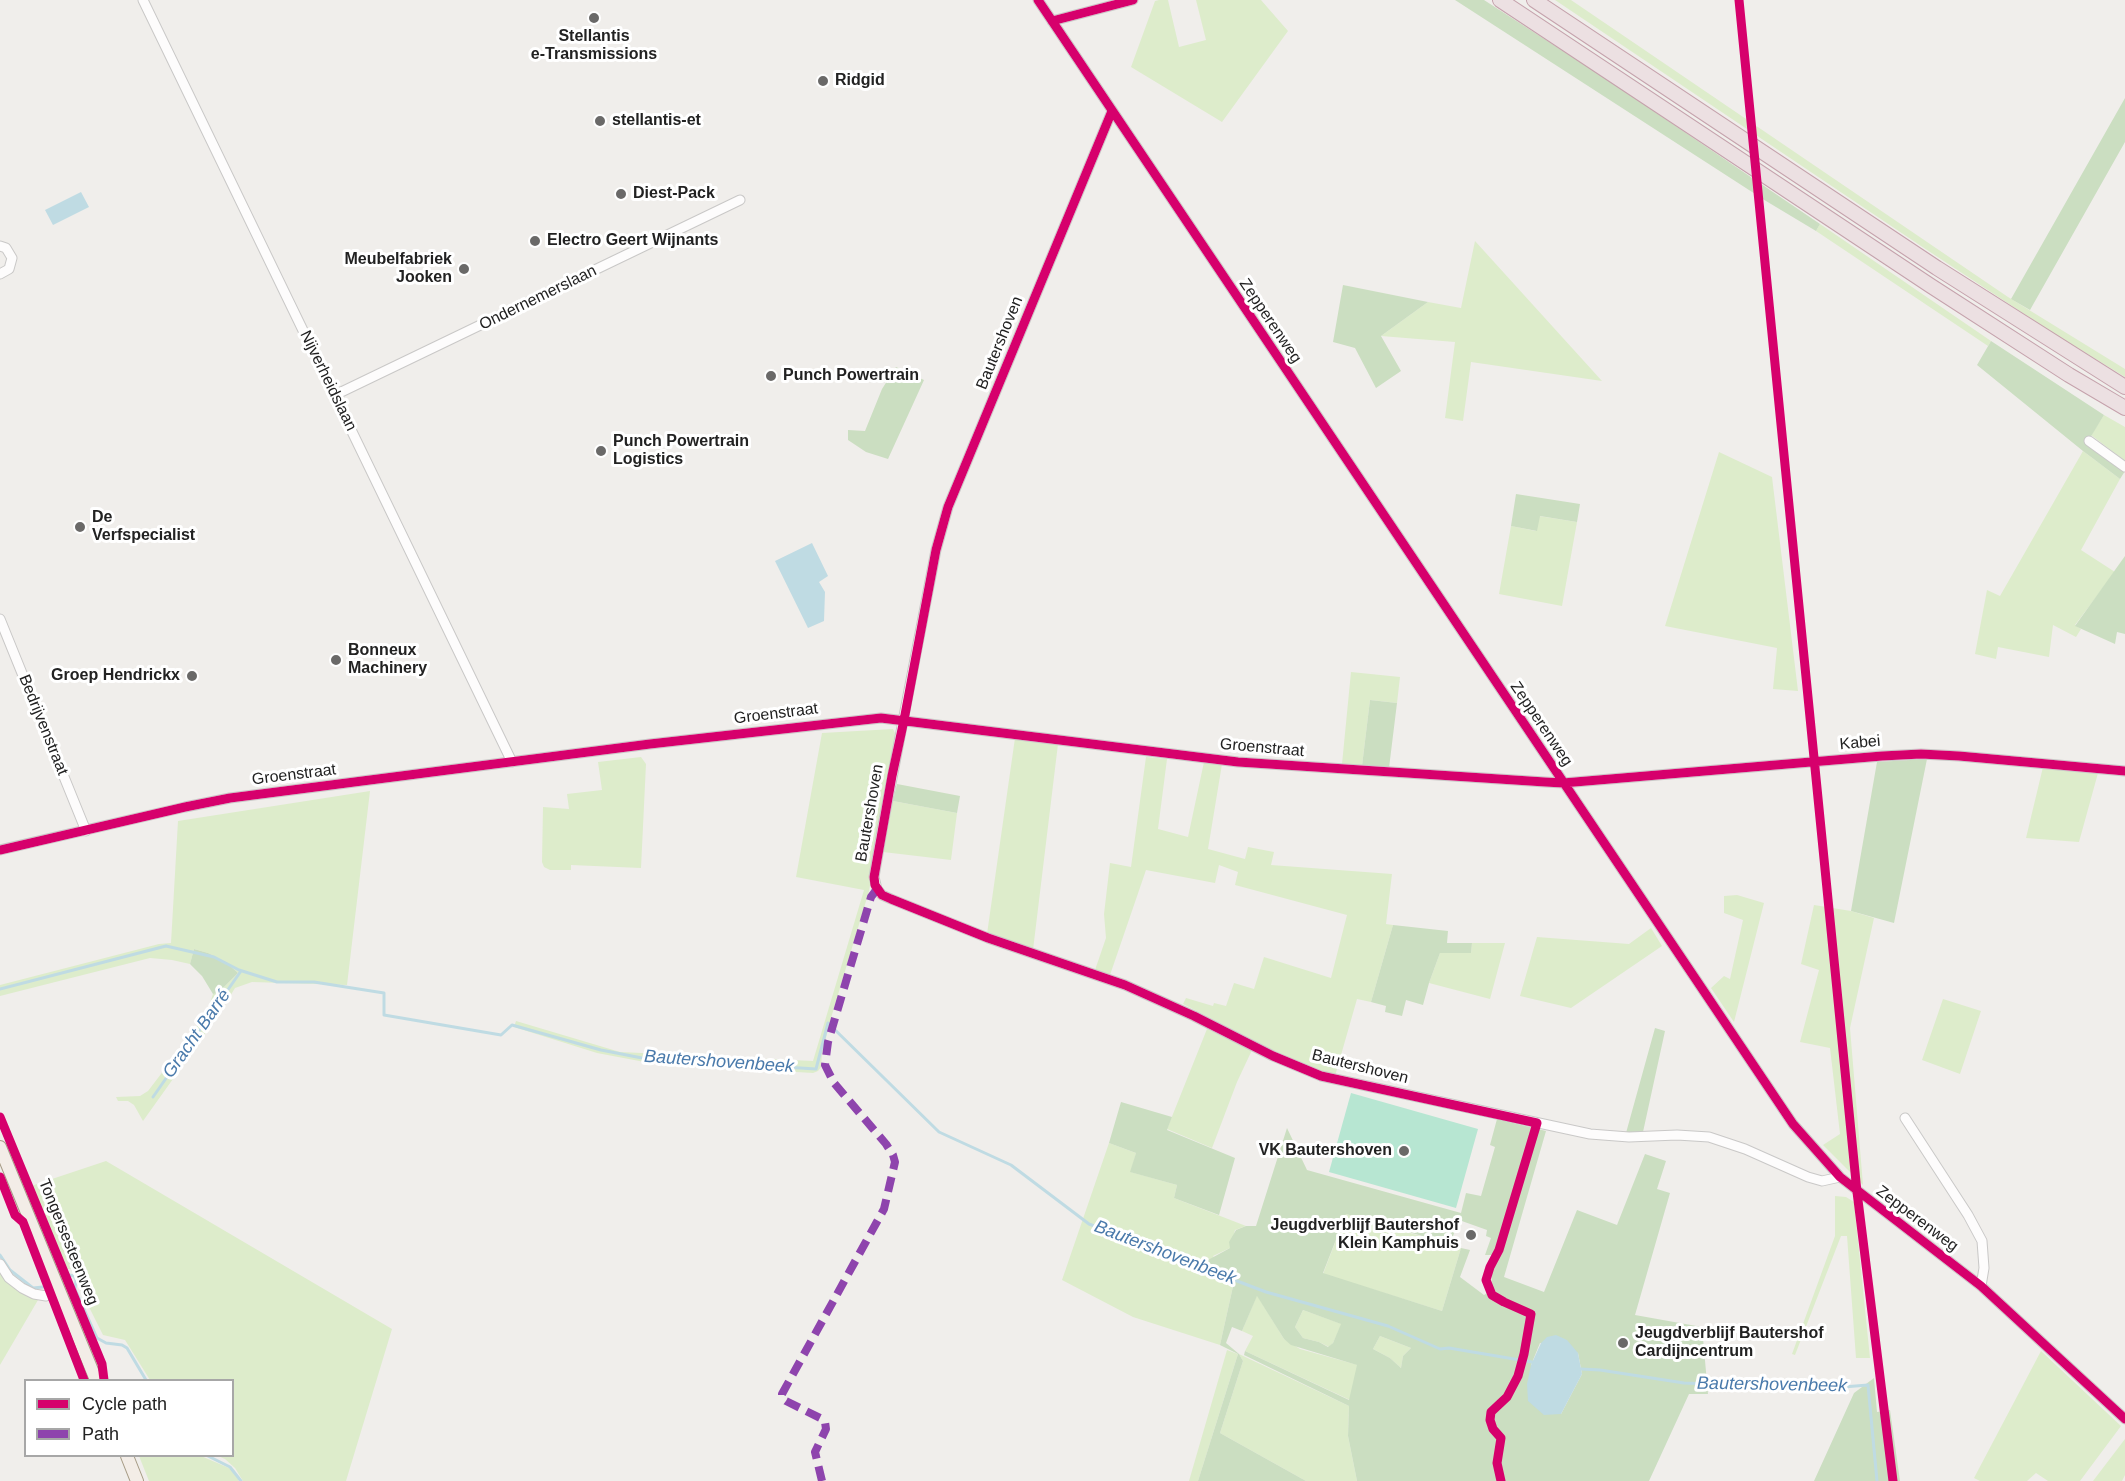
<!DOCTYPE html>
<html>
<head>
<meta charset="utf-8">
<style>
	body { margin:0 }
	#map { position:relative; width:2125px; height:1481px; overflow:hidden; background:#f0eeeb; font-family:Arial,sans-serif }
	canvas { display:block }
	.legend { position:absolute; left:24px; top:1379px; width:210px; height:78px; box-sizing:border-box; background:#fff; border:2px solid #a7a7a7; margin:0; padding:8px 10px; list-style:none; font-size:18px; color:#222 }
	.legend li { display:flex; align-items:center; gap:12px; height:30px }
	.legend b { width:30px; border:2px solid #a7a7a7 }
</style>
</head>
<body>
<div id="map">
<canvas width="2125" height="1481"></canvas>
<ul class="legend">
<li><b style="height:8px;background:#d6006c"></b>Cycle path</li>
<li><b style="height:8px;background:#8e44ad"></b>Path</li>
</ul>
</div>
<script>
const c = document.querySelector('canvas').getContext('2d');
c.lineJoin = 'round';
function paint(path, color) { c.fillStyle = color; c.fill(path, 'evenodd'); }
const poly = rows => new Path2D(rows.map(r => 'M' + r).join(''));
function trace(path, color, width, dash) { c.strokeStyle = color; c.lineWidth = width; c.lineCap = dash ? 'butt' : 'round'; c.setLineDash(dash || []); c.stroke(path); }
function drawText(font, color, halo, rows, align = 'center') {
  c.font = font + ' Arial,sans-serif'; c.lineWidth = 6; c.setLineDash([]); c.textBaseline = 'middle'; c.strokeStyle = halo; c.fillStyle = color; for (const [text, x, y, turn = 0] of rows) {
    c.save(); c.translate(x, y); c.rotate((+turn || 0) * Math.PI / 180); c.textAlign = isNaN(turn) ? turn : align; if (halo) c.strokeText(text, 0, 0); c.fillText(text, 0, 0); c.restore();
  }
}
paint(poly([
	[1159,0,1168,0,1179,47,1206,40,1196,0,1261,0,1288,31,1222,122,1131,67,1155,1],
	[1555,0,1571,0,2008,297,2125,369,2125,377,2050,331,1921,246],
	[1820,224,1991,341,1988,346,1816,231],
	[1475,241,1602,381,1471,362,1463,421,1445,418,1455,342,1381,336,1428,302,1461,308],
	[2104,415,2125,427,2125,461,2091,435],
	[2083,451,2120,479,2081,550,2115,572,2075,625,2081,629,2076,637,2053,625,2049,657,1998,647,1996,659,1975,654,1987,590,2000,596],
	[1719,452,1772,477,1798,691,1773,689,1777,648,1665,626],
	[1539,516,1577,522,1562,606,1499,594,1511,526,1536,531],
	[1351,672,1400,677,1397,703,1370,700,1362,766,1342,764],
	[893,729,896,735,869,891,831,1018,822,1054,821,1067,818,1071,813,1073,650,1063,597,1053,514,1027,516,1021,620,1052,813,1061,864,890,796,877,822,733],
	[1015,738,1058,744,1033,950,987,934],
	[641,757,646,764,641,868,571,865,571,870,550,870,544,867,542,862,543,807,569,809,567,794,602,790,598,762],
	[1146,757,1167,759,1158,829,1188,837,1204,762,1222,764,1208,849,1245,859,1248,847,1274,852,1271,865,1392,874,1386,924,1393,925,1371,1002,1357,999,1335,1076,1289,1058,1183,1004,1186,998,1213,1006,1214,1003,1226,1006,1234,983,1254,989,1264,957,1331,978,1347,915,1235,885,1238,872,1219,865,1215,883,1146,870,1110,975,1095,970,1106,938,1104,914,1110,863,1131,867],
	[2043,767,2098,773,2079,842,2026,838],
	[370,791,347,985,252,982,235,988,220,1013,143,1121,134,1105,128,1101,118,1101,116,1097,140,1096,148,1091,190,1036,208,1009,213,994,218,993,238,973,226,962,208,953,194,949,190,964,172,960,150,958,0,996,0,985,159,944,171,943,178,821],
	[893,801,957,813,951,860,883,852],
	[1737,895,1764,903,1734,1022,1711,988,1724,976,1730,979,1743,920,1724,913,1724,896],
	[1814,905,1851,911,1874,918,1850,1028,1863,1185,1823,1145,1840,1134,1830,1048,1800,1042,1819,970,1801,964],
	[1651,928,1662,946,1571,1008,1520,996,1537,937,1629,944],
	[1472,943,1505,943,1490,999,1429,983,1440,953,1471,953],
	[1943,999,1981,1011,1960,1074,1922,1060],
	[1207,1029,1252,1050,1237,1082,1212,1148,1167,1129],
	[1109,1143,1136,1153,1131,1172,1177,1185,1174,1198,1246,1226,1235,1230,1230,1248,1213,1256,1234,1282,1220,1345,1133,1317,1062,1280],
	[106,1161,392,1329,346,1481,243,1481,235,1468,225,1459,218,1456,232,1456,232,1380,150,1380,125,1340,103,1335,80,1289,76,1275,71,1269,65,1269,31,1186],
	[1835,1196,1846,1197,1854,1202,1870,1358,1856,1358,1847,1236,1841,1236,1795,1355,1792,1354,1835,1236],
	[1346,1214,1461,1248,1442,1311,1323,1274],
	[0,1269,20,1291,38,1300,0,1365],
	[1257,1295,1284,1339,1300,1349,1358,1365,1350,1400,1245,1351,1253,1336,1242,1331],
	[1303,1310,1342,1324,1333,1343,1329,1347,1319,1342,1303,1338,1295,1327],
	[1380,1336,1411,1348,1403,1356,1401,1368,1390,1358,1373,1349],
	[1227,1350,1238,1354,1198,1481,1189,1481],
	[2041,1351,2121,1426,2080,1481,2048,1481,2036,1473,2027,1481,1980,1481,1974,1478],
	[1239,1354,1349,1406,1348,1436,1357,1481,1306,1481,1220,1433,1243,1361],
	[2125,1439,2125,1475,2122,1481,2093,1481],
	[139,1456,201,1456,229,1468,235,1473,239,1481,149,1481]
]), '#ddeccb');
paint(poly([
	[1455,0,1484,0,1611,82,1820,224,1816,231,1766,201],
	[2125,98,2125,142,2030,310,2011,299],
	[1343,285,1428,302,1381,336,1401,371,1376,388,1355,348,1333,342],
	[1991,341,2104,415,2087,443,2125,471,2120,479,2083,451,1977,365],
	[896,367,924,380,888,459,866,452,848,440,848,430,865,431,882,389],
	[1516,494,1580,504,1577,522,1540,516,1537,531,1511,526],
	[2125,556,2125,634,2117,632,2115,644,2075,626],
	[1370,700,1397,703,1389,768,1362,766],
	[1927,759,1894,923,1851,911,1877,762],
	[897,784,960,796,957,813,893,801],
	[1393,925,1448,931,1447,943,1472,943,1471,953,1440,953,1429,983,1423,1005,1406,1000,1402,1016,1385,1012,1386,1006,1371,1002],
	[194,949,208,953,226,962,238,973,218,993,213,994,202,976,190,964],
	[1655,1028,1665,1031,1643,1132,1626,1133],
	[1121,1102,1172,1117,1167,1130,1235,1158,1219,1215,1174,1198,1177,1185,1130,1172,1136,1153,1109,1143],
	[1497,1119,1546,1131,1504,1277,1544,1292,1577,1210,1617,1225,1645,1154,1666,1161,1657,1189,1670,1193,1635,1315,1702,1327,1708,1394,1689,1394,1649,1481,1357,1481,1348,1436,1349,1406,1244,1355,1245,1351,1349,1400,1357,1365,1291,1345,1284,1339,1257,1296,1242,1331,1232,1327,1226,1343,1239,1354,1243,1361,1220,1433,1306,1481,1198,1481,1238,1354,1220,1345,1234,1282,1215,1277,1209,1267,1208,1260,1230,1248,1229,1242,1236,1230,1246,1226,1256,1226,1287,1128,1307,1170,1461,1213,1466,1193,1481,1196,1495,1147,1490,1145],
	[1346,1214,1450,1244,1459,1220,1487,1230,1486,1236,1491,1238,1485,1255,1493,1255,1491,1291,1484,1295,1460,1277,1470,1250,1461,1248,1442,1311,1323,1273],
	[1303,1310,1341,1324,1333,1343,1328,1347,1319,1342,1303,1338,1295,1327],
	[1380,1336,1411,1348,1403,1356,1401,1368,1390,1358,1373,1349],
	[1540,1343,1578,1353,1582,1374,1561,1414,1531,1365],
	[1874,1378,1877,1412,1890,1410,1900,1481,1814,1481,1854,1393]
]), '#cbdec1');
paint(poly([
	[1351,1093,1478,1129,1456,1208,1329,1172]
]), '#b7e6d2');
paint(poly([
	[81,192,89,207,53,225,45,210],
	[812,543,828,576,819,582,825,592,824,621,808,628,775,561],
	[1556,1335,1567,1340,1578,1353,1582,1374,1561,1414,1544,1415,1528,1401,1527,1384,1531,1365,1541,1343,1547,1337]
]), '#bfdbe3');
trace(poly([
	[0,989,166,946,214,957,239,970,277,982,314,982,384,993,384,1015,501,1035,512,1025,601,1050,642,1058,816,1069,828,1023,939,1132,1011,1165,1089,1224,1237,1281,1266,1292,1388,1326,1440,1349,1449,1348,1532,1362],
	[153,1097,241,971],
	[0,1255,10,1270,33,1288,43,1287],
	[69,1275,74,1276,76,1280,75,1289,97,1338,106,1343,122,1345,127,1348,146,1380],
	[1581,1369,1600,1370,1684,1383,1819,1389,1868,1385,1877,1481],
	[208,1456,230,1467,241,1481]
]), '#bfdbe3', 3);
const minor = poly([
	[143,0,512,762],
	[1038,0,1793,1124,1840,1177,1981,1286,2125,1419],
	[1052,21,1133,0],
	[1112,111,948,507,936,550,883,825,874,877,877,889,882,895,891,899,988,938,1125,985,1194,1016,1273,1056,1321,1076,1590,1134,1629,1137,1677,1135,1709,1137,1745,1149,1808,1177,1822,1181,1840,1177],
	[0,246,6,248,12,258,9,269,0,274],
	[335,395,740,200],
	[2089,441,2125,467],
	[0,619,86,831],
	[0,850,185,807,230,798,650,744,881,718,1238,762,1545,782,1563,783,1882,756,1921,754,1959,756,2125,771],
	[1905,1118,1968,1215,1982,1241,1984,1268,1981,1286],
	[0,1264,9,1278,22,1288,34,1294,46,1296,59,1292]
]);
const major = poly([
	[0,1147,96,1380],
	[127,1456,137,1481]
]);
const highway = poly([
	[1500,0,1931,286,2069,375,2125,408],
	[1534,0,1937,268,2125,387]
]);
trace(minor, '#c9c8c7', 11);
trace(major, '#a79c86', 14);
trace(highway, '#c5a2ac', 16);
trace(minor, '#fdfcfc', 9);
trace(major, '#f3ede7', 12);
trace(highway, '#ece0e2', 14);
trace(poly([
	[822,1481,815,1452,826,1429,825,1422,822,1419,786,1401,782,1398,782,1394,884,1209,895,1162,893,1155,886,1144,834,1083,825,1065,828,1042,871,897,877,889]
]), '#8e44ad', 8, [15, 8]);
trace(poly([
	[1038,0,1793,1124,1840,1177,1981,1286,2125,1419],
	[1739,0,1857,1192,1893,1481],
	[1052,21,1133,0],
	[1112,111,948,507,936,550,904,720,892,776,874,877,875,885,882,895,891,899,988,938,1125,985,1194,1016,1273,1056,1321,1076,1537,1123,1499,1250,1490,1267,1486,1280,1492,1295,1504,1302,1531,1314,1524,1354,1518,1376,1507,1397,1491,1412,1490,1420,1493,1429,1501,1438,1497,1463,1501,1481],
	[0,850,185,807,230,798,650,744,881,718,1238,762,1545,782,1563,783,1882,756,1921,754,1959,756,2125,771],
	[0,1117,102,1364,104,1380],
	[0,1177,15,1215,23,1222,84,1380]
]), '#d6006c', 9);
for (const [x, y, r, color] of [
	[594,18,6,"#6a6968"],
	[823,81,6,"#6a6968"],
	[600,121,6,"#6a6968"],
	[621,194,6,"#6a6968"],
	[535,241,6,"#6a6968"],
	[464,269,6,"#6a6968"],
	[771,376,6,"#6a6968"],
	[601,451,6,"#6a6968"],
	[80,527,6,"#6a6968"],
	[336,660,6,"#6a6968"],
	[192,676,6,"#6a6968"],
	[1404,1151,6,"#6a6968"],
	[1471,1235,6,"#6a6968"],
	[1623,1343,6,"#6a6968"]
]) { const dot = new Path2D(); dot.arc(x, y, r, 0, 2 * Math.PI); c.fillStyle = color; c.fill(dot); trace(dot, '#fff', 2); }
drawText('bold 16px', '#222', '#fff', [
	["Stellantis",594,37,"center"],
	["e-Transmissions",594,55,"center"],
	["Ridgid",835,81],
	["stellantis-et",612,121],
	["Diest-Pack",633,194],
	["Electro Geert Wijnants",547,241],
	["Meubelfabriek",452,260,"right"],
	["Jooken",452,278,"right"],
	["Punch Powertrain",783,376],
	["Punch Powertrain",613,442],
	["Logistics",613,460],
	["De",92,518],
	["Verfspecialist",92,536],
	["Bonneux",348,651],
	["Machinery",348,669],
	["Groep Hendrickx",180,676,"right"],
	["VK Bautershoven",1392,1151,"right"],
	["Jeugdverblijf Bautershof",1459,1226,"right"],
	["Klein Kamphuis",1459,1244,"right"],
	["Jeugdverblijf Bautershof",1635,1334],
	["Cardijncentrum",1635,1352]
], 'left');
drawText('16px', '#222', '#fff', [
	["Ondernemerslaan",538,298,-26],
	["Zepperenweg",1270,321,56],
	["Bautershoven",1000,343,-68],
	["Nijverheidslaan",328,381,64],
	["Groenstraat",776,714,-7],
	["Zepperenweg",1541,724,56],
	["Bedrijvenstraat",43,725,68],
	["Kabei",1860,743,-5],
	["Groenstraat",1262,748,5],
	["Groenstraat",294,775,-7],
	["Bautershoven",870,813,-80],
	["Bautershoven",1360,1067,14],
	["Zepperenweg",1917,1219,37],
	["Tongersesteenweg",68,1242,68]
]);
drawText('italic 18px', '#4a7aab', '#fff', [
	["Gracht Barré",197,1034,-55],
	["Bautershovenbeek",719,1062,4],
	["Bautershovenbeek",1165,1253,21],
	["Bautershovenbeek",1772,1385,1]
]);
</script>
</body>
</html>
